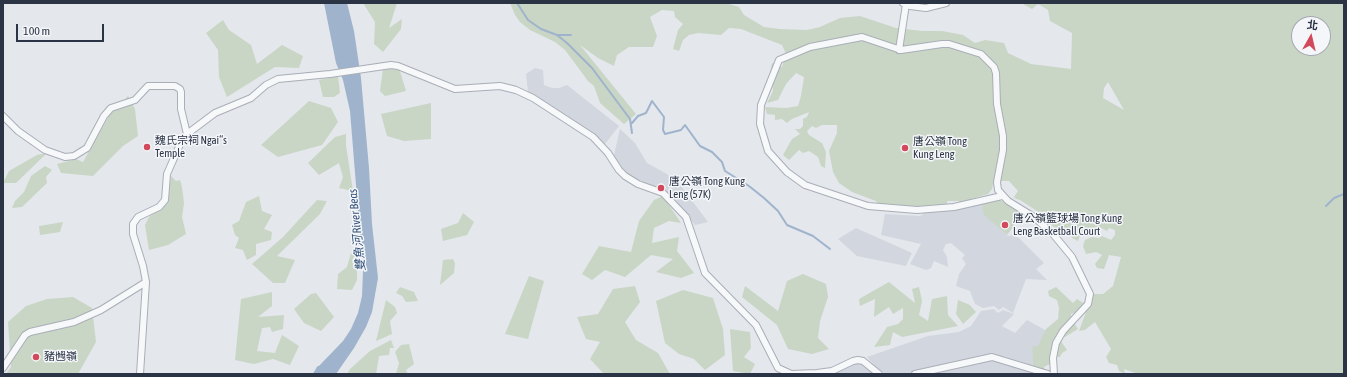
<!DOCTYPE html>
<html>
<head>
<meta charset="utf-8">
<style>
	body { margin:0 }
	#map { position:relative; width:1347px; height:377px; overflow:hidden; background:#e4e7ec; font-family:"Asap Condensed","Noto Sans TC",sans-serif }
	canvas { display:block }
	.frame { position:absolute; inset:0; border:4px solid #2b3445; pointer-events:none }
	.north { position:absolute; left:1291px; top:16px; width:40px; height:40px; box-sizing:border-box; background:#f4f6f9; border:1px solid #a4a8b1; border-radius:50%; rotate:8deg; font-size:11px; font-weight:700; line-height:16px; text-align:center; color:#2b3445 }
	.north::after { content:''; display:block; margin:auto; width:14px; height:18px; background:#d1495b; clip-path:polygon(50% 0,100% 100%,50% 72%,0 100%) }
	.scale { position:absolute; left:16px; top:24px; width:88px; height:18px; box-sizing:border-box; border:2px solid #2b3445; border-top:0; padding-left:5px; font-size:12px; line-height:14px; white-space:nowrap; color:#2b3445; -webkit-text-stroke:3px #f4f6f9; paint-order:stroke }
</style>
</head>
<body>
<div id="map">
<canvas width="1347" height="377"></canvas>
<div class="frame"></div>
<div class="north">北</div>
<div class="scale">100 m</div>
</div>
<script>
const c = document.querySelector('canvas').getContext('2d');
c.lineJoin = 'round';
function paint(path, color) { c.fillStyle = color; c.fill(path, 'evenodd'); }
const poly = rows => new Path2D(rows.map(r => 'M' + r).join(''));
function trace(path, color, width, dash) { c.strokeStyle = color; c.lineWidth = width; c.lineCap = dash ? 'butt' : 'round'; c.setLineDash(dash || []); c.stroke(path); }
function drawText(font, color, halo, rows, align = 'center') {
  c.font = font + ' "Asap Condensed","Noto Sans TC",sans-serif'; c.lineWidth = 3; c.setLineDash([]); c.textBaseline = 'middle'; c.strokeStyle = halo; c.fillStyle = color; for (const [text, x, y, turn = 0] of rows) {
    c.save(); c.translate(x, y); c.rotate((+turn || 0) * Math.PI / 180); c.textAlign = isNaN(turn) ? turn : align; if (halo) c.strokeText(text, 0, 0); c.fillText(text, 0, 0); c.restore();
  }
}
paint(poly([
	[535,68,543,70,544,85,552,88,559,88,567,85,619,126,605,144,528,92,526,74],
	[620,129,635,143,647,163,667,174,681,186,708,222,695,225,673,197,627,174,617,163,614,155],
	[982,204,985,215,1008,236,1012,235,1019,238,1044,263,1036,269,1047,280,1026,279,1013,313,1003,307,999,310,994,306,983,308,975,304,970,291,956,286,959,274,966,264,962,258,965,255,951,243,946,244,943,250,947,257,948,267,934,261,931,268,926,270,910,264,921,244,881,235,885,214,920,216,928,211,954,209],
	[856,228,912,253,906,266,857,256,838,239],
	[994,309,998,313,1003,310,1014,314,1002,326,1015,333,1027,320,1047,331,1034,366,1003,356,983,355,905,374,887,374,878,370,867,357,928,336,959,332,971,326,981,311],
	[985,359,1003,361,1029,371,1029,374,927,374],
	[857,362,862,363,878,374,818,374]
]), '#d2d6de');
paint(poly([
	[363,3,397,3,389,28,402,19,401,29,383,52,374,44,375,22],
	[510,3,726,3,739,7,744,15,764,27,780,29,807,30,820,27,840,18,860,16,896,28,922,31,942,31,963,35,975,43,985,40,1004,43,1008,53,1031,64,1071,69,1072,33,1050,21,1048,10,1038,4,1032,9,1021,3,1344,3,1344,374,1138,374,1124,369,1125,374,1119,371,1117,365,1109,363,1106,357,1111,349,1095,322,1085,330,1079,331,1086,312,1080,311,1071,314,1071,318,1078,329,1060,340,1067,350,1062,353,1060,357,1055,357,1050,364,1044,367,1045,372,1047,374,1034,374,1032,347,1038,346,1046,329,1058,319,1059,308,1057,300,1049,296,1048,291,1056,287,1073,303,1077,299,1083,303,1093,294,1103,294,1113,286,1121,257,1109,255,1104,269,1097,268,1095,264,1102,255,1096,252,1086,254,1083,246,1085,240,1092,237,1099,238,1102,236,1111,240,1115,235,1115,230,1109,228,1107,231,1099,227,1081,233,1078,241,1072,238,1071,234,1060,232,1049,223,1046,217,1020,200,1016,199,1014,197,1018,191,1009,181,999,181,1000,177,995,174,992,189,988,194,971,199,971,202,964,206,959,201,947,201,947,204,911,209,880,207,876,201,852,192,839,183,833,172,829,151,837,133,837,125,822,125,816,128,812,126,807,131,809,135,822,143,826,152,825,168,821,166,818,157,809,151,803,153,799,150,789,160,783,155,792,139,800,134,795,129,800,129,803,126,803,119,807,117,809,112,792,119,787,123,782,119,775,120,775,115,767,114,765,107,786,108,798,106,801,96,804,77,796,73,786,84,778,100,767,103,773,91,772,78,770,73,772,63,782,67,786,54,782,45,741,29,729,28,721,35,698,33,689,35,683,40,679,51,673,49,678,30,683,24,675,17,674,11,662,10,650,17,657,36,653,47,629,47,617,55,614,66,598,58,580,45,636,114,624,124,600,103,594,86,588,81,565,50,555,42,530,30,520,22,515,15],
	[1299,24,1323,24,1323,48,1299,48],
	[1108,82,1124,110,1103,98,1104,88],
	[223,20,229,30,251,45,257,64,282,45,303,56,299,68,275,67,227,97,219,77,218,50,206,33],
	[399,68,406,91,385,96,380,91,383,69],
	[338,76,340,93,334,97,323,97,319,80],
	[128,96,135,109,138,136,123,146,93,176,61,173,57,164,76,159,83,162,109,116],
	[309,101,331,108,338,122,322,145,278,157,261,145],
	[431,103,431,139,404,141,387,136,381,114],
	[346,134,346,146,353,191,339,188,343,177,339,163,319,175,308,163,335,137],
	[47,153,16,183,3,183,9,171,37,155],
	[45,166,52,170,46,177,47,183,22,207,12,208,15,201,24,192,31,176],
	[171,176,176,181,180,180,182,187,184,203,182,217,186,234,168,245,149,250,145,225,149,217,168,202],
	[259,196,262,211,272,215,264,229,272,232,271,240,256,244,256,255,247,260,243,250,235,248,239,238,235,235,232,225,239,221,246,202],
	[663,196,681,223,669,221,654,228,652,243,679,237,677,251,694,273,681,278,656,272,673,259,651,255,625,277,605,270,592,280,582,274,599,246,631,252,639,221,654,200],
	[317,200,327,201,320,214,277,256,295,260,285,283,273,283,252,264,283,237],
	[1000,200,1023,214,1007,235,984,215,983,212,982,204],
	[463,213,474,222,467,235,443,241,441,229,458,223],
	[63,222,60,232,40,235,39,226],
	[355,252,357,258,357,280,352,290,337,289,338,274,347,267,351,253],
	[453,259,455,263,454,273,440,285,443,260],
	[803,274,826,284,828,297,820,321,818,338,829,349,812,354,788,349,777,325,742,297,745,286,778,311,787,281],
	[529,276,544,281,528,339,505,334],
	[889,282,915,303,912,289,919,287,922,301,919,315,928,321,932,299,947,296,948,315,958,326,902,337,893,332,890,345,874,347,887,327,898,324,903,319,903,308,893,314,889,307,874,317,875,299,860,306,859,299],
	[635,286,640,302,625,322,636,340,658,353,670,374,604,374,590,359,600,342,586,339,577,317,598,314,613,289],
	[400,287,414,292,418,301,406,302,402,296,396,293],
	[683,290,713,298,723,329,725,355,705,370,694,359,679,354,665,343,656,301],
	[272,292,272,306,258,317,284,315,283,329,272,332,270,327,262,328,257,351,275,353,282,335,299,346,290,365,273,359,254,364,235,360,241,299],
	[316,293,334,317,321,331,304,323,294,309,311,294],
	[73,297,92,308,96,342,78,374,6,374,11,367,8,322,26,306,47,299],
	[386,300,395,307,397,313,390,321,392,334,376,341],
	[958,300,970,305,976,312,963,324,956,314],
	[730,329,750,332,751,348,744,357,755,364,750,374,733,371],
	[391,340,394,348,390,348,389,355,379,356,376,374,347,374,350,369,370,351],
	[409,344,414,364,406,370,408,374,396,374,399,363,395,352,401,345]
]), '#c9d6c5');
paint(poly([
	[324,3,347,3,354,31,361,78,369,168,372,224,378,278,372,312,366,327,354,348,336,374,315,374,318,367,343,341,351,329,358,313,362,296,363,271,350,111,343,80,336,63]
]), '#9fb4cc');
trace(poly([
	[517,3,528,20,541,29,557,35,567,43,592,68,630,119,632,133],
	[557,35,571,35],
	[632,123,638,116,646,113,652,101,664,117,663,130,665,134,681,130,685,125,700,146,712,152,722,162,725,171,749,186,764,198,778,211,787,225,813,236,830,249],
	[1326,206,1334,198,1344,194],
	[314,374,318,367,321,367]
]), '#9fb4cc', 2);
const minor = poly([
	[903,3,910,6,926,8,946,3],
	[899,50,906,4],
	[3,116,18,131,45,150,65,157,74,156,87,148,104,116,111,108,135,100,148,86,175,86,180,89,181,92,181,109,187,134],
	[1002,196,954,207,917,210,868,206,805,185,787,172,768,151,760,124,761,105,779,60,810,47,862,37,901,50,942,44,949,44,981,54,994,67,996,73,997,104,1003,136,1003,150,997,182,998,190,1008,201,1034,217,1053,234,1072,257,1090,294,1088,304,1063,331,1056,343,1053,358,1054,374],
	[3,368,25,335,30,332,74,322,101,310,146,282],
	[140,374,146,282,143,266,133,234,133,224,138,217,159,207,165,200,167,174,182,140,187,134,215,113,251,98,266,85,278,79,330,74,391,65,398,66,455,89,500,86,516,90,533,98,593,137,608,153,619,170,625,176,638,184,663,193,686,217,705,273,756,325,778,368,791,374,817,373,832,371,853,361,858,360,863,361,879,374],
	[915,374,992,357,1048,374]
]);
trace(minor, '#a9aeb7', 8);
trace(minor, '#f7f8fa', 6);
for (const [x, y, r, color] of [
	[147,147,4,"#d1495b"],
	[905,148,4,"#d1495b"],
	[661,188,4,"#d1495b"],
	[1005,225,4,"#d1495b"],
	[36,357,4,"#d1495b"]
]) { const dot = new Path2D(); dot.arc(x, y, r, 0, 2 * Math.PI); c.fillStyle = color; c.fill(dot); trace(dot, '#f4f6f9', 1.5); }
drawText('11px', '#2b3445', '#f4f6f9', [
	["魏氏宗祠 Ngai“s",155,141],
	["Temple",155,154],
	["唐公嶺 Tong",913,142],
	["Kung Leng",913,155],
	["唐公嶺 Tong Kung",669,182],
	["Leng (57K)",669,195],
	["唐公嶺籃球場 Tong Kung",1013,219],
	["Leng Basketball Court",1013,232],
	["豬乸嶺",44,357]
], 'left');
drawText('italic 12px', '#34527a', '#f4f6f9', [
	["雙魚河 River Beas",357,230,-96]
]);
</script>
</body>
</html>
